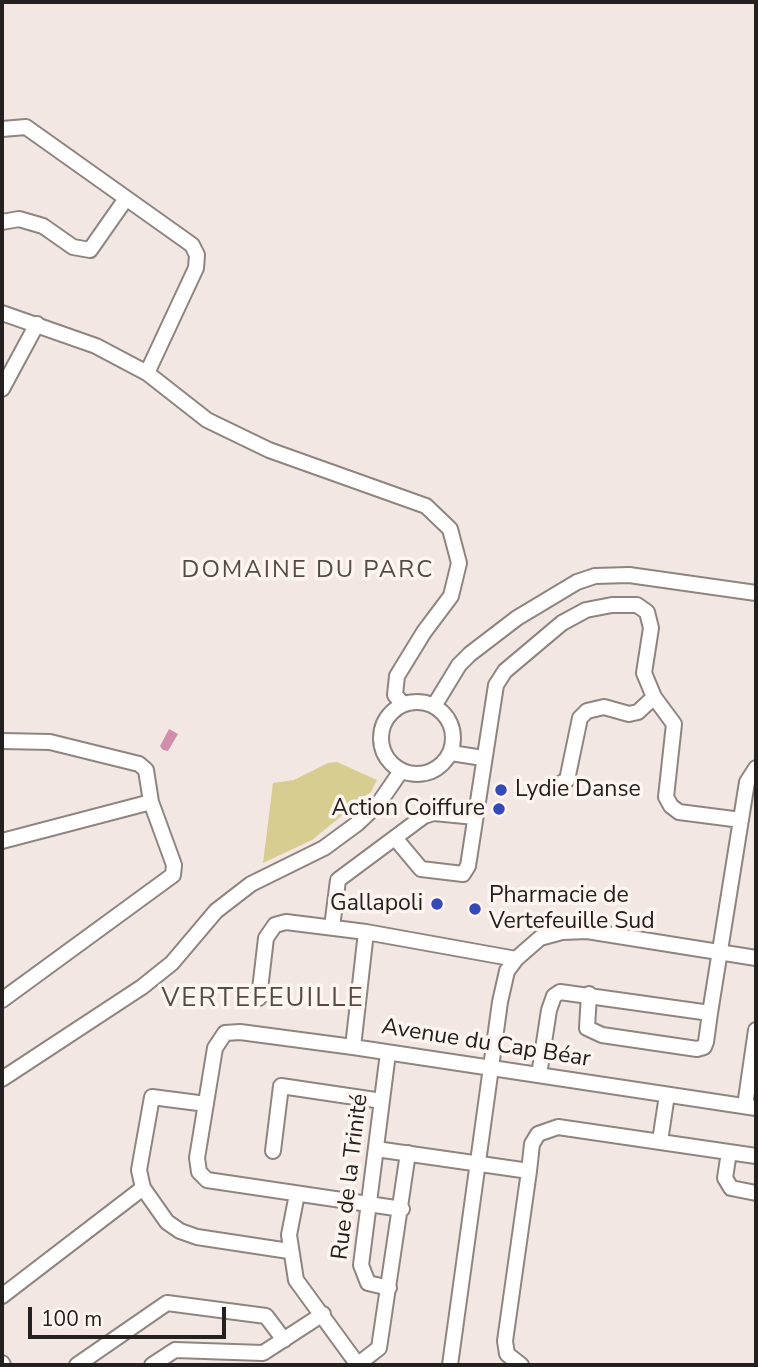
<!DOCTYPE html>
<html>
<head>
<meta charset="utf-8">
<style>
	body { margin:0 }
	#map { position:relative; width:758px; height:1367px; overflow:hidden; background:#f2e7e3; font-family:"Nunito Sans",sans-serif }
	canvas { display:block }
	.frame { position:absolute; inset:0; border:4px solid #24201f; pointer-events:none }
	.scale { position:absolute; left:28px; top:1307px; width:198px; height:32px; box-sizing:border-box; border:4px solid #24201f; border-top:0; padding-left:9px; font-size:21px; line-height:24px; white-space:nowrap; color:#24201f; -webkit-text-stroke:5px #fff5f0; paint-order:stroke }
</style>
</head>
<body>
<div id="map">
<canvas width="758" height="1367"></canvas>
<div class="frame"></div>
<div class="scale">100 m</div>
</div>
<script>
const c = document.querySelector('canvas').getContext('2d');
c.lineJoin = 'round';
function paint(path, color) { c.fillStyle = color; c.fill(path, 'evenodd'); }
const poly = rows => new Path2D(rows.map(r => 'M' + r).join(''));
function trace(path, color, width, dash) { c.strokeStyle = color; c.lineWidth = width; c.lineCap = dash ? 'butt' : 'round'; c.setLineDash(dash || []); c.stroke(path); }
function drawText(font, color, halo, rows, align = 'center') {
  c.font = font + ' "Nunito Sans",sans-serif'; c.lineWidth = 7; c.setLineDash([]); c.textBaseline = 'middle'; c.strokeStyle = halo; c.fillStyle = color; for (const [text, x, y, turn = 0] of rows) {
    c.save(); c.translate(x, y); c.rotate((+turn || 0) * Math.PI / 180); c.textAlign = isNaN(turn) ? turn : align; if (halo) c.strokeText(text, 0, 0); c.fillText(text, 0, 0); c.restore();
  }
}
paint(poly([
	[337,762,377,780,371,792,312,840,263,863,273,783,294,780,328,763]
]), '#d8cd90');
paint(poly([
	[169,729,178,734,168,751,163,750,160,746]
]), '#d18dac');
const minor = poly([
	[2,129,26,127,192,245,197,255,196,268,147,373],
	[2,222,19,219,43,226,73,247,90,250,125,200],
	[2,313,96,346,147,373,207,420,269,450,426,506,450,529,459,563,451,596,424,632,397,676,395,695,403,704],
	[2,389,37,324],
	'381 738a36 36 0 1 1 72 0a36 36 0 1 1-72 0Z',
	[434,706,459,665,470,654,517,618,577,582,595,576,629,575,756,593],
	[2,741,50,742,139,764,146,770,151,802,174,865,173,875,2,1000],
	[451,753,483,758],
	[554,787,567,780,580,718,587,711,604,707,629,714,638,712,654,697],
	[395,838,421,869,463,874,468,866,496,685,505,671,562,623,586,610,612,605,637,605,647,612,651,628,644,673,654,697,674,724,666,797,671,806,679,812,741,820],
	[2,841,151,802],
	[332,927,338,880,424,816,434,813,475,817],
	[589,994,587,1028,602,1035,697,1049,704,1047,706,1042,710,1013],
	[259,998,266,938,275,925,286,922,366,932,516,959],
	[353,1047,366,932],
	[388,1053,361,1265,368,1283,389,1288],
	[539,1075,549,1010,554,996,560,992,710,1013,747,782,756,768],
	[2,1079,142,987,172,963,216,911,251,884,324,848,358,823,379,803,401,771],
	[206,1104,152,1097,139,1170,143,1188,167,1222,180,1231,197,1237,289,1251],
	[745,1106,756,1030],
	[660,1141,667,1095],
	[376,1149,529,1171,532,1144,538,1134,558,1127,756,1156],
	[273,1151,281,1086,382,1101],
	[729,1152,725,1178,731,1188,756,1193],
	[297,1194,289,1235,296,1280,358,1365],
	[402,1209,207,1180,199,1172,197,1158,215,1048,225,1033,240,1032,353,1047,756,1108],
	[2,1296,143,1188],
	[2,1363,3,1365],
	[77,1365,167,1303,266,1316,284,1340],
	[152,1365,175,1350,263,1353,323,1314],
	[357,1365,379,1348,408,1153],
	[450,1365,500,1002,507,971,516,959,540,938,562,932,587,931,756,958],
	[521,1365,507,1354,505,1341,529,1171]
]);
trace(minor, '#8e8581', 18);
trace(minor, '#fff', 14);
for (const [x, y, r, color] of [
	[501,790,7,"#3449ba"],
	[499,809,7,"#3449ba"],
	[437,904,7,"#3449ba"],
	[475,909,7,"#3449ba"]
]) { const dot = new Path2D(); dot.arc(x, y, r, 0, 2 * Math.PI); c.fillStyle = color; c.fill(dot); trace(dot, '#fff5f0', 2.5); }
drawText('23px', '#24201f', '#fff5f0', [
	["Lydie Danse",515,790],
	["Action Coiffure",485,809,"right"],
	["Pharmacie de",489,896],
	["Vertefeuille Sud",489,922],
	["Gallapoli",423,904,"right"]
], 'left');
drawText('23px', '#24201f', '#fff5f0', [
	["Avenue du Cap Béar",486,1044,9],
	["Rue de la Trinité",351,1177,-83]
]);
c.letterSpacing = '2px';
drawText('24px', '#534b47', '#fff5f0', [
	["DOMAINE DU PARC",308,571]
]);
c.letterSpacing = '0px';
c.letterSpacing = '2px';
drawText('26px', '#534b47', '#fff5f0', [
	["VERTEFEUILLE",263,1000]
]);
c.letterSpacing = '0px';
</script>
</body>
</html>
